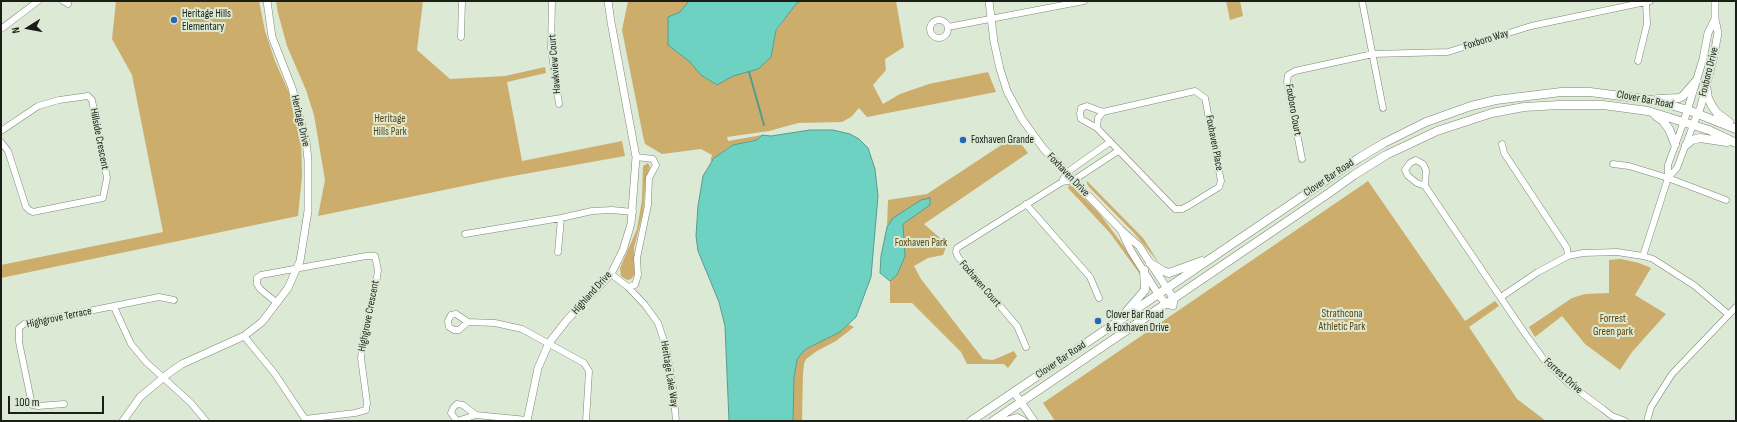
<!DOCTYPE html>
<html>
<head>
<meta charset="utf-8">
<style>
	body { margin:0 }
	#map { position:relative; width:1737px; height:422px; overflow:hidden; background:#dce9d5; font-family:"Sofia Sans Condensed",sans-serif }
	canvas { display:block }
	.frame { position:absolute; inset:0; border:2px solid #1a1e17; pointer-events:none }
	.north { position:absolute; left:8px; top:8px; width:40px; height:40px; -webkit-text-stroke:3px #dce9d5; paint-order:stroke; rotate:259deg; font-size:11px; font-weight:700; line-height:16px; text-align:center; color:#1a1e17 }
	.north::after { content:''; display:block; margin:auto; width:14px; height:18px; background:#1a1e17; clip-path:polygon(50% 0,100% 100%,50% 72%,0 100%) }
	.scale { position:absolute; left:8px; top:396px; width:96px; height:18px; box-sizing:border-box; border:2px solid #1a1e17; border-top:0; padding-left:5px; font-size:12px; line-height:14px; white-space:nowrap; color:#1a1e17; -webkit-text-stroke:3px #dce9d5; paint-order:stroke }
</style>
</head>
<body>
<div id="map">
<canvas width="1737" height="422"></canvas>
<div class="frame"></div>
<div class="north">N</div>
<div class="scale">100 m</div>
</div>
<script>
const c = document.querySelector('canvas').getContext('2d');
c.lineJoin = 'round';
function paint(path, color) { c.fillStyle = color; c.fill(path, 'evenodd'); }
const poly = rows => new Path2D(rows.map(r => 'M' + r).join(''));
function trace(path, color, width, dash) { c.strokeStyle = color; c.lineWidth = width; c.lineCap = dash ? 'butt' : 'round'; c.setLineDash(dash || []); c.stroke(path); }
function drawText(font, color, halo, rows, align = 'center') {
  c.font = font + ' "Sofia Sans Condensed",sans-serif'; c.lineWidth = 4; c.setLineDash([]); c.textBaseline = 'middle'; c.strokeStyle = halo; c.fillStyle = color; for (const [text, x, y, turn = 0] of rows) {
    c.save(); c.translate(x, y); c.rotate((+turn || 0) * Math.PI / 180); c.textAlign = isNaN(turn) ? turn : align; if (halo) c.strokeText(text, 0, 0); c.fillText(text, 0, 0); c.restore();
  }
}
paint(poly([
	[116,1,259,1,265,31,275,61,290,95,301,137,302,176,298,216,1,278,1,265,163,232,132,75,112,39],
	[276,1,423,1,417,50,450,79,505,76,545,67,546,73,507,82,522,161,622,141,625,156,502,178,318,216,325,180,314,115,306,90,287,46,278,13],
	[628,1,689,1,680,12,668,45,690,62,701,75,717,85,733,76,758,69,771,57,776,31,796,4,801,1,896,1,904,47,885,59,886,70,873,85,883,104,900,94,929,84,988,72,996,92,867,117,859,108,851,117,842,122,798,123,769,131,727,137,728,141,762,135,757,140,749,141,729,147,710,162,712,155,701,149,662,154,645,144,643,136,622,30],
	[1226,1,1240,1,1243,16,1230,20],
	[1015,136,1028,153,924,224,947,244,943,255,928,258,914,266,921,279,983,359,993,360,1014,351,1017,356,1008,368,1004,364,967,364,961,352,912,303,890,303,890,281,897,275,905,256,903,224,930,205,887,227,888,200,927,194],
	[648,163,650,167,646,178,643,212,634,248,635,274,631,279,627,280,621,276,620,268,637,229,642,200,643,166],
	[1087,181,1143,238,1159,263,1134,233,1089,187,1087,184],
	[1368,181,1465,321,1495,301,1499,306,1469,327,1517,399,1546,421,1055,421,1043,403],
	[1069,185,1073,187,1099,213,1111,229,1131,256,1142,277,1110,233,1068,188],
	[1621,259,1639,263,1651,268,1635,295,1666,314,1632,352,1620,370,1585,344,1562,316,1535,337,1529,327,1572,298,1585,294,1609,293,1609,260],
	[848,324,854,327,836,341,817,351,806,359,804,364,803,374,802,421,793,421,794,377,797,360,801,354,806,349,840,332]
]), '#cdad6b');
const water = poly([
	[689,1,801,1,796,4,776,30,771,57,758,69,733,76,717,85,701,75,690,62,668,45,668,17,680,12,689,1],
	[810,130,833,130,850,134,859,139,868,148,875,169,878,196,871,277,856,317,840,332,806,349,801,354,797,360,794,377,793,421,729,421,725,326,719,302,698,251,696,236,698,206,703,176,714,158,733,145,757,140,762,135,771,136,810,130],
	[930,198,930,205,903,224,905,256,897,275,890,281,880,273,881,256,887,227,893,218,921,200,930,198]
]);
paint(water, '#6ed2c2');
trace(water, '#559c8f', 1);
trace(poly([
	[749,72,764,125]
]), '#559c8f', 2);
const minor = poly([
	[63,1,68,4],
	[552,1,551,48,559,104],
	[1362,1,1383,108],
	'930 29a9 9 0 1 1 18 0a9 9 0 1 1-18 0Z',
	[948,27,1084,1],
	[1,29,38,1],
	[461,37,462,1],
	[1638,61,1647,24,1646,2],
	[1097,128,1175,209,1182,209,1188,206,1219,187,1221,181,1205,98,1195,91,1103,112,1087,106,1081,108,1080,114,1081,119,1097,128,1098,118,1103,112],
	[1,131,38,106,59,100,88,96,92,100,107,178,103,198,33,212,29,210,26,207,8,151,1,142],
	[1502,144,1504,153,1567,248,1568,256],
	[1302,159,1287,82,1288,75,1295,71,1373,54,1448,52,1531,26,1650,1],
	[1613,164,1629,166,1668,178,1726,200],
	[1668,178,1677,168,1693,125],
	[1062,182,1066,173,1110,142],
	[1425,186,1417,183,1408,176,1405,170,1410,163,1416,160,1423,164,1426,170,1425,186,1526,335,1545,361,1569,384,1603,409,1612,416,1625,421],
	[1026,204,1090,277,1099,298],
	[465,234,561,218,592,211,612,210,633,212],
	[558,252,561,218],
	[1643,256,1668,178,1668,165,1684,121],
	[611,274,628,287,645,305,658,323,666,347,673,388,676,421],
	[628,287,635,285,638,275,637,258,648,205,649,178,656,165,653,159,636,157],
	[1501,297,1538,272,1568,256,1583,253,1617,252,1643,256,1653,259,1695,286,1728,314],
	[114,307,131,344,146,362,191,403,206,421],
	[456,314,468,322,459,330,454,330,449,327,448,321,451,315,456,314],
	[468,322,495,323,522,329,584,363,589,371,586,421],
	[244,336,275,374,305,419,355,413,366,410,367,403,361,358,363,339,376,284,378,270,375,256,366,256,261,275,257,278,257,284,260,289,277,303],
	[1026,347,1017,326,958,257,956,252,957,248,1062,182,1074,180,1118,151],
	[64,404,38,406,32,405,19,342,19,328,24,324,159,297,174,300],
	[457,404,463,405,476,415,457,421,451,413,453,408,457,404],
	[476,415,527,420],
	[1647,421,1651,407,1672,374,1736,307]
]);
const tertiary = poly([
	[989,1,994,42,1000,69,1007,91,1022,119,1043,148,1121,230,1139,246,1174,299,1173,306,1166,304,1158,294,1131,251,1121,230],
	[1684,121,1703,59,1708,33,1715,19],
	[1693,125,1701,106,1713,60,1718,33,1715,19,1715,1],
	[1014,392,1034,421],
	[123,421,140,397,169,373,182,364,244,336,262,322,288,288,300,261,308,211,308,160,306,141,292,88,272,37,267,1],
	[527,421,538,368,549,343,567,320,611,274,623,250,631,224,636,157,611,22,608,1]
]);
const secondary = poly([
	[1706,85,1708,98,1712,106,1717,113,1729,122],
	[1658,99,1679,98,1683,96,1696,81],
	[1656,116,1663,121,1669,129,1675,144],
	[1686,145,1692,140,1700,138,1727,142],
	[1150,263,1163,271,1169,273,1202,261],
	[1126,312,1145,290,1144,270],
	[971,421,1359,158,1384,143,1426,122,1471,106,1496,100,1561,92,1590,92,1652,100,1688,110,1736,129],
	[993,421,1329,193,1354,175,1386,155,1437,131,1492,113,1524,107,1559,105,1603,105,1648,111,1709,130,1736,143],
	[1006,421,1017,418,1023,421]
]);
trace(minor, '#7c8775', 7);
trace(tertiary, '#7c8775', 8);
trace(secondary, '#7c8775', 9);
trace(minor, '#fff', 6);
trace(tertiary, '#fff', 7);
trace(secondary, '#fff', 8);
for (const [x, y, r, color] of [
	[174,20,4,"#2467b8"],
	[963,140,4,"#2467b8"],
	[1098,321,4,"#2467b8"]
]) { const dot = new Path2D(); dot.arc(x, y, r, 0, 2 * Math.PI); c.fillStyle = color; c.fill(dot); trace(dot, '#dce9d5', 1.5); }
drawText('11px', '#1a1e17', '#dce9d5', [
	["Heritage Hills",182,14],
	["Elementary",182,27],
	["Foxhaven Grande",971,140],
	["Clover Bar Road",1106,315],
	["& Foxhaven Drive",1106,328]
], 'left');
drawText('11px', '#1a1e17', '#dce9d5', [
	["Foxboro Way",1486,40,-17],
	["Hawkview Court",555,64,-95],
	["Foxboro Drive",1709,72,-76],
	["Clover Bar Road",1645,100,11],
	["Foxboro Court",1293,110,80],
	["Heritage Drive",300,121,77],
	["Hillside Crescent",99,139,79],
	["Foxhaven Place",1214,143,79],
	["Foxhaven Drive",1068,175,46],
	["Clover Bar Road",1329,178,-34],
	["Foxhaven Court",980,284,49],
	["Highland Drive",592,293,-48],
	["Highgrove Crescent",369,316,-79],
	["Highgrove Terrace",59,318,-12],
	["Clover Bar Road",1061,360,-34],
	["Heritage Lake Way",669,374,81],
	["Forrest Drive",1563,376,42]
]);
drawText('11px', '#5d460e', '#dce9d5', [
	["Heritage",390,119],
	["Hills Park",390,132],
	["Foxhaven Park",921,243],
	["Strathcona",1342,314],
	["Athletic Park",1342,327],
	["Forrest",1613,319],
	["Green park",1613,332]
]);
</script>
</body>
</html>
